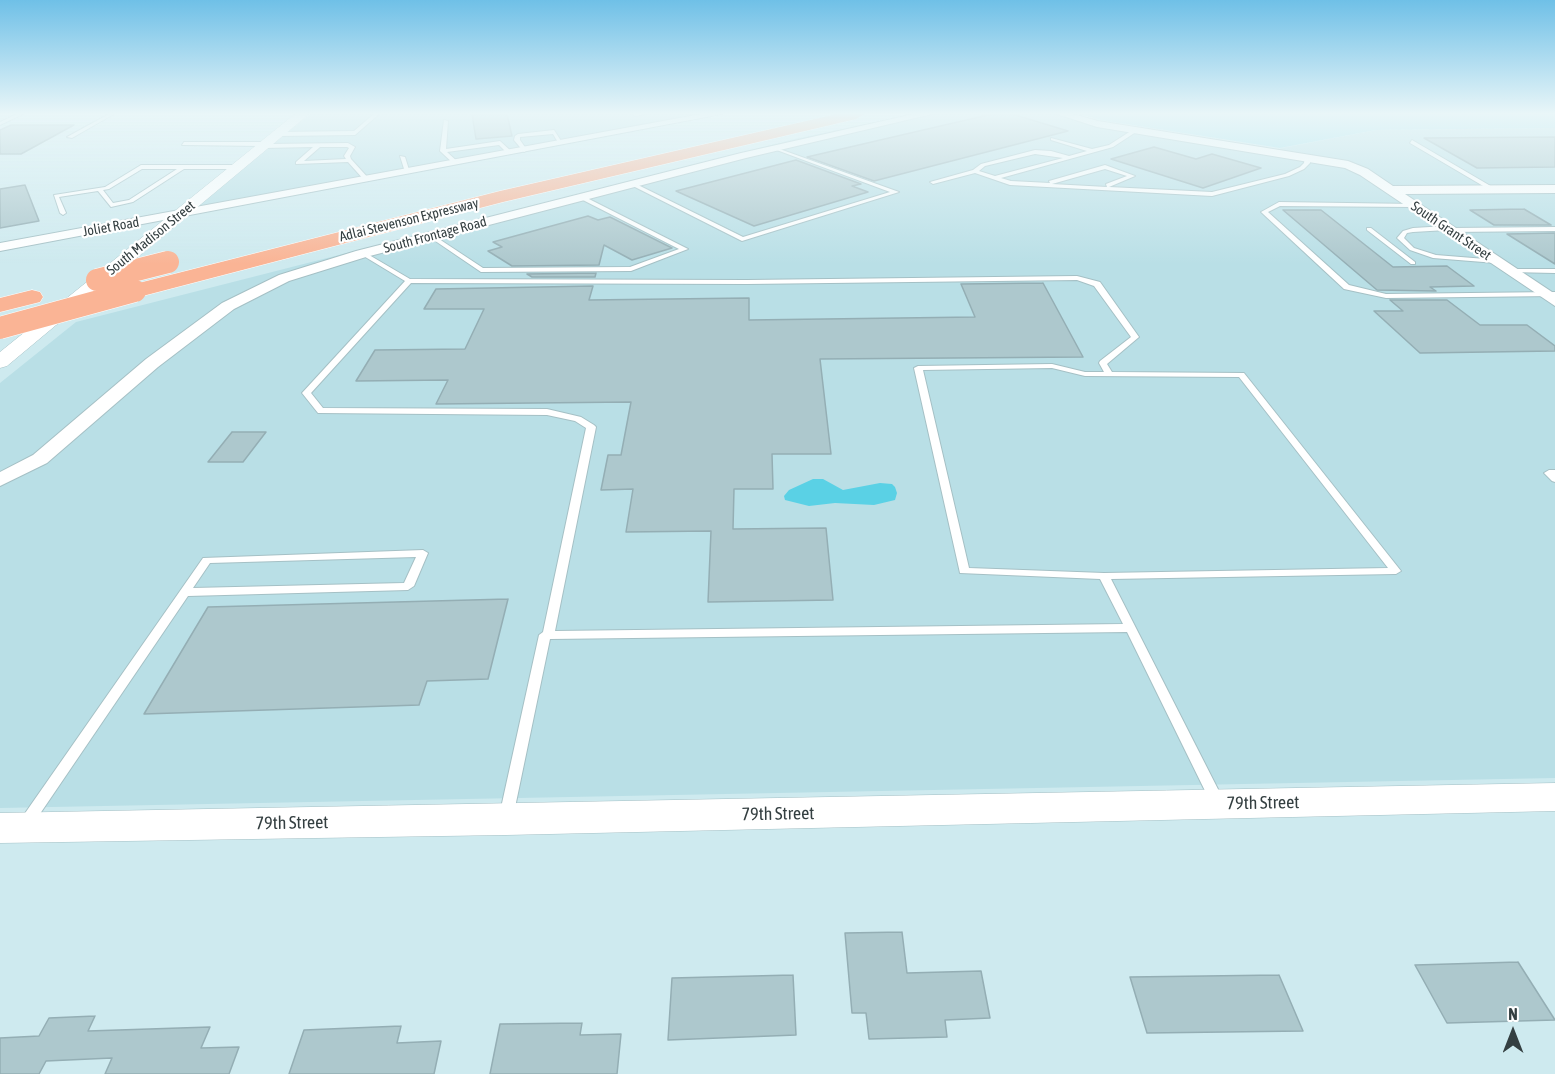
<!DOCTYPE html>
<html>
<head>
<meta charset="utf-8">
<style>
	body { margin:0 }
	#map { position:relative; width:1555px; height:1074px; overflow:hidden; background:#ceeaef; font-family:"Asap Condensed",sans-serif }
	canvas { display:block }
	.north { position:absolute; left:1483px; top:1002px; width:60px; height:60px; -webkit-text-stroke:4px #fff; paint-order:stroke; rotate:0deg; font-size:16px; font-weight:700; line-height:24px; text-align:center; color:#343f41 }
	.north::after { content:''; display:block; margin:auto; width:21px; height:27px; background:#343f41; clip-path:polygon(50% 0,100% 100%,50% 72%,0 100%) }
</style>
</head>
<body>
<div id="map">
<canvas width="1555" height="1074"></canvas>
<div class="north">N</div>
</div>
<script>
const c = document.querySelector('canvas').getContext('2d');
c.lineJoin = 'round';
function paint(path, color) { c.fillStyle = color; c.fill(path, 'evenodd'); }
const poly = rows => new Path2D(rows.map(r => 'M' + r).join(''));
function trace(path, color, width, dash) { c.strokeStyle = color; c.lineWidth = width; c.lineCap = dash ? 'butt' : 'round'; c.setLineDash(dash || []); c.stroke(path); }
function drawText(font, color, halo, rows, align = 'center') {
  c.font = font + ' "Asap Condensed",sans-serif'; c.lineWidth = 4.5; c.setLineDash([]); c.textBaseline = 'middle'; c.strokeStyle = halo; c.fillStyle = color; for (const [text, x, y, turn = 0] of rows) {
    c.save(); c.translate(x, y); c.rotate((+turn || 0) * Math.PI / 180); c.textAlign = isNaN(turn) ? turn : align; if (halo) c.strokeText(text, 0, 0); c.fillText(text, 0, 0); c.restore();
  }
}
paint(poly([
	[310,114,704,114,193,209],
	[913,114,1072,114,1103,124,1272,150,1376,130,1555,128,1555,778,0,808,0,383,76,322,794,139]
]), '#b9dfe6');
paint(poly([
	[1080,114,1555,114,1555,128,1376,130,1280,148,1100,120]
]), '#9fe1ee');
paint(poly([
	[813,479,823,479,843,490,880,483,892,484,895,487,897,493,895,500,874,505,835,503,809,506,785,500,784,496,789,490]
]), '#5ad1e5');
const building = poly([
	[472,114,507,114,512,136,476,139,472,114],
	[992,114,1012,114,1068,131,874,181,807,157,992,114],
	[11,125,74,125,21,154,0,154,0,130,11,125],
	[1555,137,1555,167,1477,168,1424,138,1555,137],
	[1154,147,1196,159,1212,154,1261,168,1203,188,1111,159,1154,147],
	[796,160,861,184,852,186,868,192,754,226,676,191,796,160],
	[25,185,39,221,0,228,0,189,25,185],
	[1524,209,1551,225,1494,225,1470,210,1524,209],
	[1283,210,1321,210,1393,267,1447,266,1474,286,1430,287,1436,291,1377,290,1283,210],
	[588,216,598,220,610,217,672,248,632,260,604,245,599,265,512,266,488,251,502,247,493,242,588,216],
	[1555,233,1555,264,1507,234,1555,233],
	[596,273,595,277,532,277,527,274,596,273],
	[1043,283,1083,357,820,359,831,454,772,454,773,489,734,489,733,529,826,528,833,600,708,602,711,531,626,532,633,489,601,490,608,455,621,455,631,402,436,404,448,380,356,381,375,350,465,349,484,309,424,309,436,289,593,286,589,300,749,298,749,320,975,317,961,284,1043,283],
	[1390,300,1447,300,1480,325,1527,325,1555,346,1555,351,1420,353,1374,311,1403,311,1390,300],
	[232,432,266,432,243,462,208,462,232,432],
	[508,599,488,679,427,681,419,705,144,714,208,607,508,599],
	[902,932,907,973,981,971,990,1018,945,1020,947,1037,869,1039,866,1013,852,1013,845,933,902,932],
	[1518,962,1555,1020,1447,1023,1415,965,1518,962],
	[793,975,796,1035,668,1040,672,978,793,975],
	[1279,975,1303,1031,1147,1033,1130,977,1279,975],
	[95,1016,88,1031,210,1027,201,1048,239,1047,229,1074,105,1074,112,1058,46,1061,39,1074,0,1074,0,1038,39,1036,49,1018,95,1016],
	[582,1023,580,1035,621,1034,617,1074,490,1074,500,1024,582,1023],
	[401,1026,397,1043,441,1041,434,1074,289,1074,304,1030,401,1026]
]);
paint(building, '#adc8cd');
trace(building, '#94aeb4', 1.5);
const service = poly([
	[17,114,23,114,0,125,0,122,17,114],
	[109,114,114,114,72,138,67,137,109,114],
	[374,114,379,114,355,135,278,136,275,134,278,132,354,131,374,114],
	[634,114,645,114,635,116,633,115,634,114],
	[444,120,448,121,446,149,500,141,513,153,508,154,499,145,447,152,459,163,454,164,440,151,444,120],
	[1134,129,1139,130,1113,147,1001,178,1011,181,1050,183,1049,181,1105,165,1135,176,1109,187,1212,192,1285,174,1300,167,1304,163,1305,156,1310,157,1310,163,1304,169,1289,176,1212,196,1010,185,975,173,933,184,930,182,973,170,981,164,1035,150,1051,151,1069,156,1087,151,1051,140,1051,138,1092,149,1109,145,1134,129],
	[1035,154,1063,158,995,176,979,171,985,166,1035,154],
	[1105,169,1127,176,1106,184,1107,187,1052,184,1105,169],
	[554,130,563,144,559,144,553,134,520,137,520,140,527,150,524,152,514,140,515,136,518,134,554,130],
	[1412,140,1494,188,1495,189,1490,190,1410,143,1412,140],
	[184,142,265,142,267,144,348,143,355,147,350,156,351,159,370,180,365,181,348,162,296,164,296,162,313,147,263,148,261,146,182,145,184,142],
	[320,147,347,147,349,148,344,156,346,159,304,161,320,147],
	[774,147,899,192,742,241,629,184,634,183,743,237,890,192,774,149,774,147],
	[400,156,405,157,410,173,405,172,400,156],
	[141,165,238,165,241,167,238,169,184,169,133,202,111,207,98,191,59,197,66,213,63,215,60,213,54,195,105,187,141,165],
	[142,169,177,169,129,200,113,203,103,190,109,189,142,169],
	[581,195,688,249,631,271,481,272,428,236,433,235,483,268,630,267,679,249,579,198,578,197,581,195],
	[1279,202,1415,204,1416,205,1413,207,1280,206,1268,212,1349,285,1386,294,1555,292,1555,296,1386,298,1344,289,1261,212,1279,202],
	[1447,226,1450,228,1555,227,1555,231,1450,232,1447,230,1413,232,1407,233,1404,238,1414,248,1436,255,1498,260,1499,261,1496,263,1433,258,1410,250,1397,238,1403,231,1413,228,1447,226],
	[1367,228,1371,228,1415,262,1415,264,1411,264,1367,230,1367,228],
	[364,252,410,279,747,280,1077,276,1100,282,1139,337,1107,364,1112,372,1244,373,1401,571,1396,574,1111,579,1224,801,1222,805,1217,807,1212,805,1210,801,1127,632,550,639,513,817,511,821,506,823,501,821,499,817,539,635,543,632,586,428,575,421,547,415,318,413,302,393,405,281,362,255,361,254,364,252],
	[1077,280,1094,286,1131,337,1100,361,1099,363,1104,372,1085,372,1052,364,918,366,914,368,960,573,1100,579,1123,624,555,631,596,427,594,425,581,417,547,409,323,408,311,393,411,283,747,284,1077,280],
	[1052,368,1085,376,1239,377,1388,568,1104,573,969,568,923,370,1052,368],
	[1511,269,1555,269,1555,273,1509,272,1508,271,1511,269],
	[1549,470,1555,470,1555,482,1552,481,1544,473,1549,470],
	[423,550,428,553,414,586,408,590,188,596,31,827,26,829,21,827,19,823,21,819,203,558,423,550],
	[416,557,404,583,193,588,210,563,416,557]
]);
const minor = poly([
	[701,114,722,114,0,251,0,243,701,114],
	[914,114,932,114,746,158,366,257,289,281,234,309,158,367,47,463,0,486,0,472,33,455,146,359,222,303,279,275,356,251,741,153,914,114],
	[1057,114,1073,114,1098,121,1348,161,1368,169,1393,186,1555,185,1555,193,1405,194,1555,294,1555,306,1360,175,1345,168,1097,127,1057,114]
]);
const tertiary = poly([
	[295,114,309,114,7,366,0,368,0,352,295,114],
	[1555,783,1555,811,506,835,0,843,0,813,1555,783]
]);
const motorway = poly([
	[837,114,864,114,856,119,503,202,135,298,127,296,124,291,127,286,500,191,837,114],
	[32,290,40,292,43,297,40,302,0,312,0,298,32,290]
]);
trace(service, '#a5c0c5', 2);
trace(minor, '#a5c0c5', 2);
trace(tertiary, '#a5c0c5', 1);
trace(motorway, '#fff', 1);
paint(service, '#fff');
paint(minor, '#fff');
paint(tertiary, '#fff');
paint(motorway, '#fab495');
const motorwayBridge = poly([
	[97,280,168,262],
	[0,328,135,291]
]);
trace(motorwayBridge, '#fff', 23, []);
trace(motorwayBridge, '#fab495', 22);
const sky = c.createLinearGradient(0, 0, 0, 264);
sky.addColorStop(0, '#6fc0e7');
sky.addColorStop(0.43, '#e9f6f8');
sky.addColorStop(1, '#e9f6f800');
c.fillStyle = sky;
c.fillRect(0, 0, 1555, 264);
drawText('14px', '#343f41', '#fff', [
	["Adlai Stevenson Expressway",409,220,-14],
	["Joliet Road",111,227,-10],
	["South Grant Street",1451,231,34],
	["South Frontage Road",435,235,-15],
	["South Madison Street",151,238,-39]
]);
drawText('18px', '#343f41', '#fff', [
	["79th Street",1263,803,-1],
	["79th Street",778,814,-1],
	["79th Street",292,823,-1]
]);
</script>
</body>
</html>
